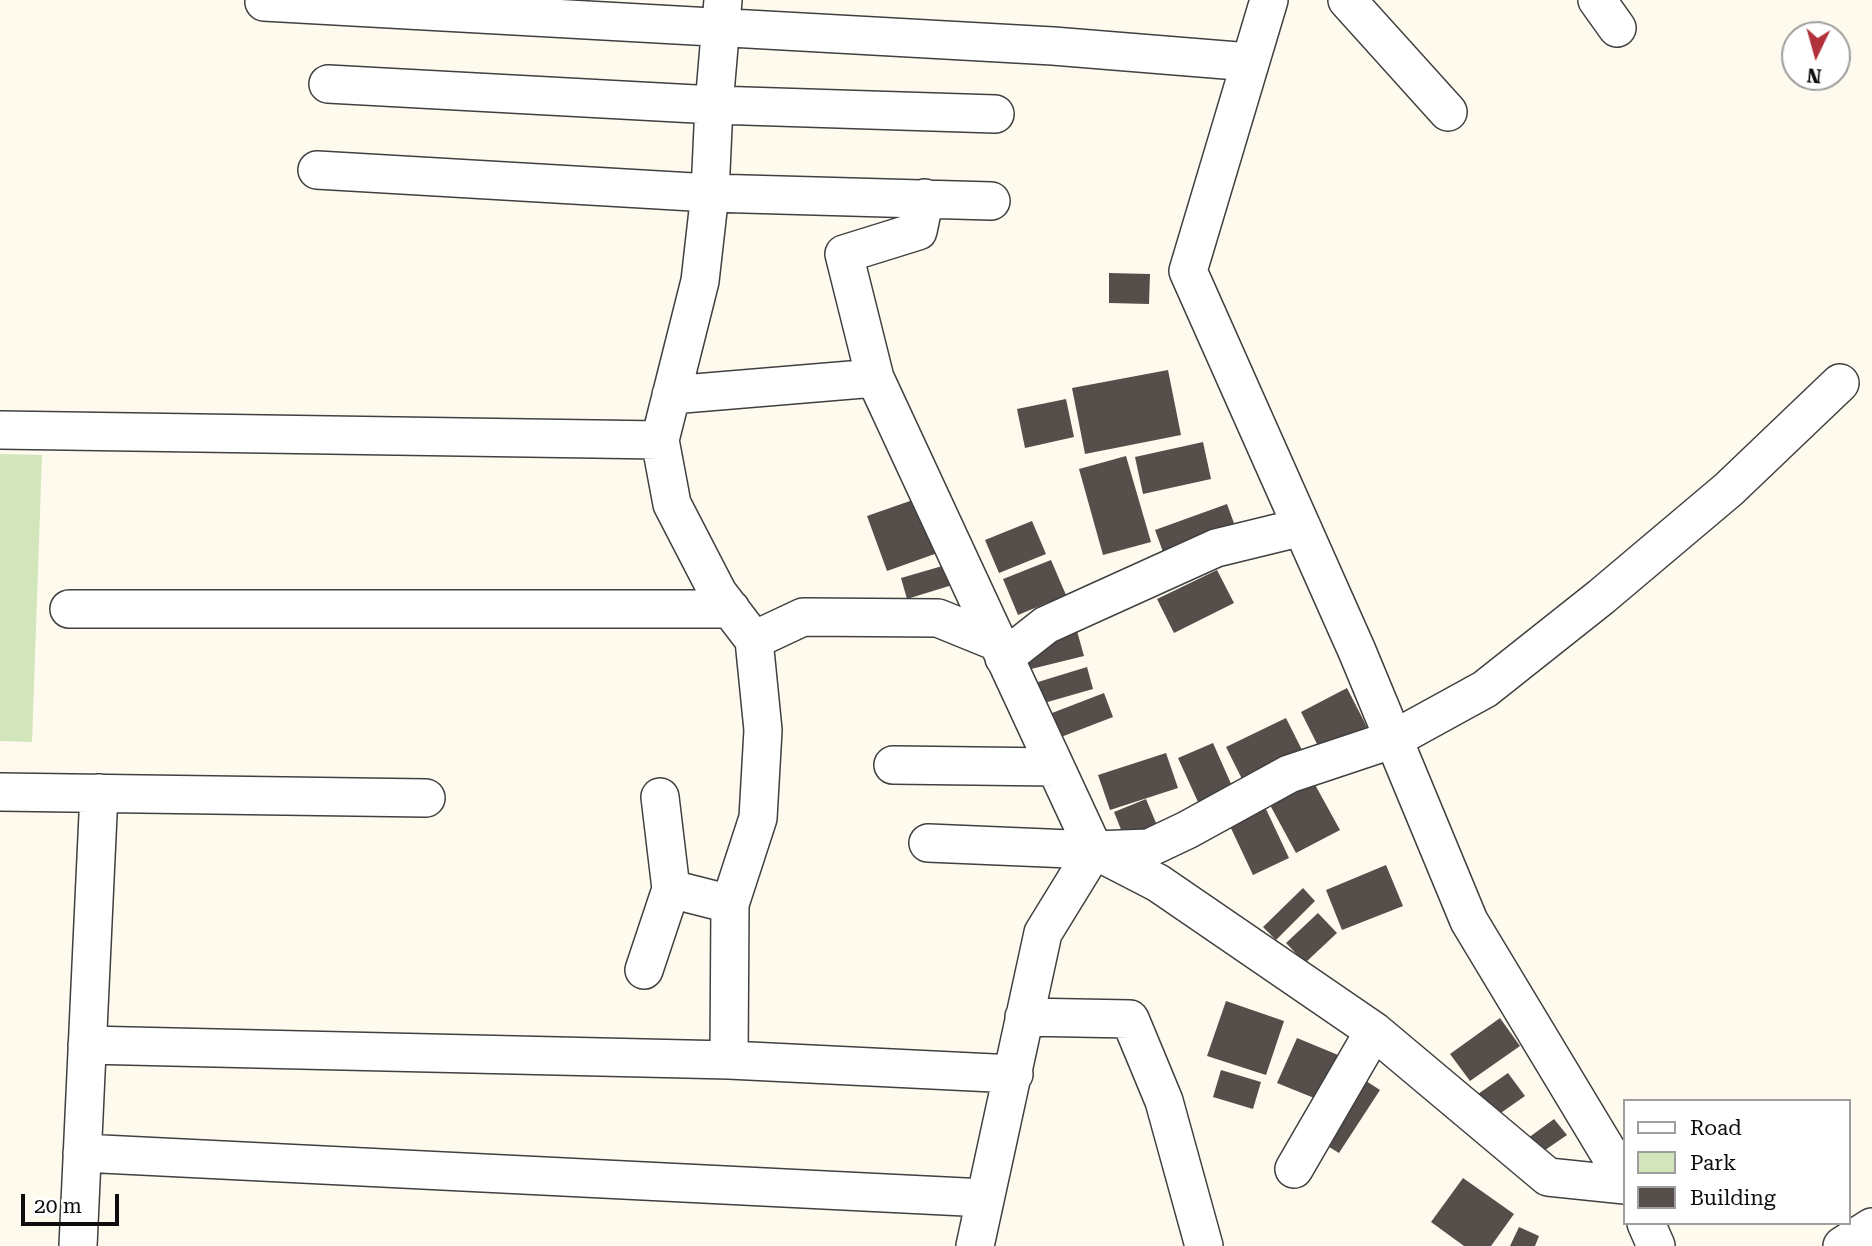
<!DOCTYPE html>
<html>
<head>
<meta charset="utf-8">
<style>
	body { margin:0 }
	#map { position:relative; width:1872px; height:1246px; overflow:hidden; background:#fefaee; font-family:"Roboto Serif",serif }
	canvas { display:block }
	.legend { position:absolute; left:1623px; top:1099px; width:228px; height:126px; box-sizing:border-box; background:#fff; border:2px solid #9e9e9e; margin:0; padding:9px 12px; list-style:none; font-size:21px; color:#0d0d0d }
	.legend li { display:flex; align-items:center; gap:14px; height:35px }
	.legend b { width:35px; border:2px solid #9e9e9e }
	.north { position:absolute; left:1781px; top:21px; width:70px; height:70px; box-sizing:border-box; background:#fff; border:2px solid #9e9e9e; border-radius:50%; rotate:185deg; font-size:19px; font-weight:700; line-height:28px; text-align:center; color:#0d0d0d }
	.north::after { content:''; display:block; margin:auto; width:24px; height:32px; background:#b1313a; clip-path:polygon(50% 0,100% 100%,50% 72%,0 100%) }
	.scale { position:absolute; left:21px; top:1194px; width:98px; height:32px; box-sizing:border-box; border:4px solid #0d0d0d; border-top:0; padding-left:9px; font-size:21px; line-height:24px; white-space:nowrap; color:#0d0d0d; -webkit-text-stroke:5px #fff; paint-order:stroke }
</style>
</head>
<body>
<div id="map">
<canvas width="1872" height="1246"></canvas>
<ul class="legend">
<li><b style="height:9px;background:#fff"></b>Road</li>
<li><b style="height:19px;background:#d2e5bb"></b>Park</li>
<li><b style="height:19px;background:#554e4a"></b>Building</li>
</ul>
<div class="north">N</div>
<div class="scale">20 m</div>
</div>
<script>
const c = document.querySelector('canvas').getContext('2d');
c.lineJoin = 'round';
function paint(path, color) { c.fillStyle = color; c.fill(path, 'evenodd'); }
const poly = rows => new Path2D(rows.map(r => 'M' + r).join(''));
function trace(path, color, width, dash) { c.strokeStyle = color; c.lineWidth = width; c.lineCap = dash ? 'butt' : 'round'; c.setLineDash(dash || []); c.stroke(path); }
paint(poly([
	[0,454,42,455,32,742,0,741]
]), '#d2e5bb');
paint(poly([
	[1109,273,1150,274,1149,304,1109,303],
	[1168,370,1181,435,1085,454,1072,388],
	[1066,399,1074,437,1025,448,1017,409],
	[1203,442,1211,479,1143,494,1135,457],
	[1126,456,1151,542,1103,555,1079,469],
	[927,495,946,550,887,571,867,516],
	[1227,504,1239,537,1167,563,1155,530],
	[1032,521,1046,554,999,573,985,540],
	[1051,560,1066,595,1018,615,1003,579],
	[956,562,962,582,907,599,901,578],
	[1217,570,1234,603,1174,633,1157,599],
	[1077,631,1084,656,1023,671,1017,646],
	[1087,667,1093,689,1044,703,1038,682],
	[1347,688,1367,727,1320,750,1301,712],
	[1104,693,1113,717,1061,737,1052,713],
	[1286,718,1304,754,1244,783,1226,747],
	[1213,743,1232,786,1198,802,1178,758],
	[1166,753,1178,788,1110,810,1098,775],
	[1313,781,1340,830,1296,853,1270,805],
	[1146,799,1159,830,1126,842,1114,812],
	[1265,807,1289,858,1253,875,1229,824],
	[1386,865,1403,906,1342,930,1326,890],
	[1303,888,1315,901,1276,940,1263,927],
	[1318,913,1337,933,1305,963,1286,943],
	[1226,1001,1284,1021,1266,1075,1207,1056],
	[1500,1018,1520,1046,1470,1081,1450,1054],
	[1297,1038,1343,1057,1324,1102,1277,1083],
	[1221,1070,1261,1082,1253,1109,1213,1097],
	[1508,1073,1525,1096,1495,1117,1478,1094],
	[1363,1079,1380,1090,1339,1153,1321,1142],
	[1554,1119,1567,1135,1535,1157,1524,1141],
	[1463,1178,1514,1214,1491,1246,1464,1246,1431,1222],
	[1519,1227,1539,1236,1535,1246,1510,1246]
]), '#554e4a');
const minor = poly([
	[723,0,714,105,710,193,700,281,660,440,672,504,718,593,754,640,763,730,758,818,730,904,729,1060],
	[1269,0,1188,271,1357,651,1469,921,1625,1180],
	[1347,0,1448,112],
	[1597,0,1617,28],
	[264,2,1053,46,1250,62],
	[328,84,714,105,995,114],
	[317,170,710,193,991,201],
	[875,378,1094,850,1158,883,1374,1031,1548,1177,1625,1185],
	[671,395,875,378,844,254,918,231,925,198],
	[0,430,660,440],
	[69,609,731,609],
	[754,640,803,617,938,618,997,642],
	[1004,658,1046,625,1216,548,1302,527],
	[893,765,1055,767],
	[0,792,426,798],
	[660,797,671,889,730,904],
	[928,843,1094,850,1149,848,1187,830,1289,774,1394,739,1485,689,1601,597,1729,489,1840,383],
	[644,970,671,889],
	[1024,1017,1130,1019,1164,1101,1204,1246],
	[87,1045,729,1060,1014,1074],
	[82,1153,985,1198],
	[1294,1169,1374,1031],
	[1646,1223,1656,1246],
	[78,1246,99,793],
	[975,1246,1043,933,1094,850],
	[1842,1246,1872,1227]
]);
trace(minor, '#404040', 40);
trace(minor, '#fff', 37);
</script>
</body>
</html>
